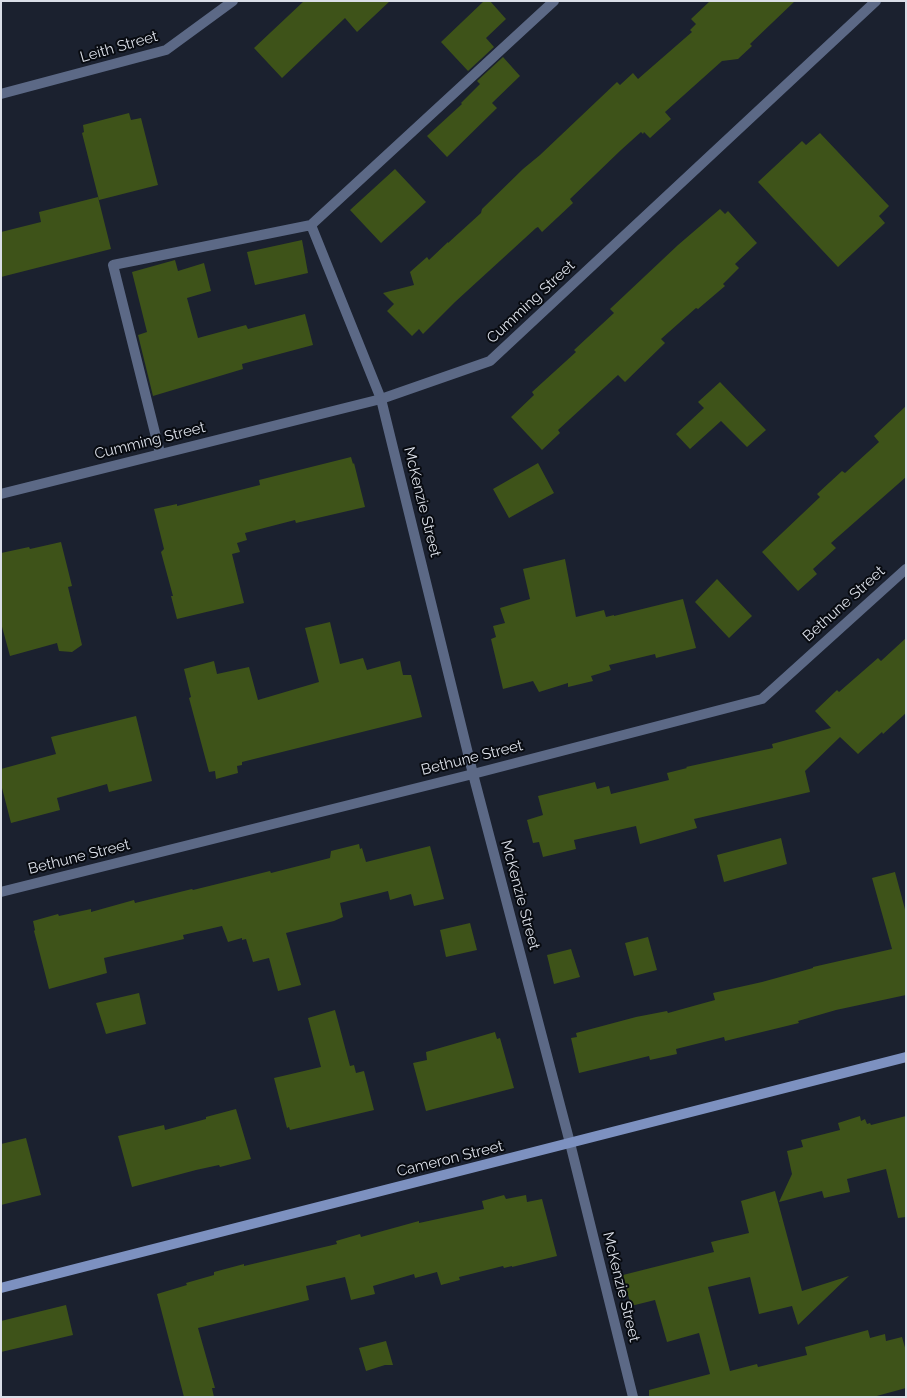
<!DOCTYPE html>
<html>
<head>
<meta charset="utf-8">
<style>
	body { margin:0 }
	#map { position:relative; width:907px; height:1398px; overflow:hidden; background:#1b212f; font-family:Raleway,sans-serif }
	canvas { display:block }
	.frame { position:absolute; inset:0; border:2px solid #dadee7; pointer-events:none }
</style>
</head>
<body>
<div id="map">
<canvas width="907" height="1398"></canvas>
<div class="frame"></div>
</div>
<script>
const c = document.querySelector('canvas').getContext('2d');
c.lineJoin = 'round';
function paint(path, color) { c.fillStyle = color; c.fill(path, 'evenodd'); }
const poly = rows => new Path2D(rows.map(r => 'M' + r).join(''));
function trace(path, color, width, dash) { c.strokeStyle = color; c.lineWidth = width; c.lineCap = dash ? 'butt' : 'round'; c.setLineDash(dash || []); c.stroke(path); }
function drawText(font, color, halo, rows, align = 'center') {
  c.font = font + ' Raleway,sans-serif'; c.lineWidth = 4; c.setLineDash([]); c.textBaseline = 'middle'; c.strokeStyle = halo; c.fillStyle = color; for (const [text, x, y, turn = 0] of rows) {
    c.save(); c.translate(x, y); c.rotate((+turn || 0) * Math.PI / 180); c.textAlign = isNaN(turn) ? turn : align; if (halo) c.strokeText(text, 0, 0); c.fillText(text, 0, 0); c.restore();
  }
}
paint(poly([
	[304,1,390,1,357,32,345,18,282,78,254,48],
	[484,1,490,1,506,19,486,38,494,47,468,71,441,42],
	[710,1,795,1,750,44,752,46,738,59,722,61,665,112,671,119,650,138,644,132,643,134,641,132,621,150,570,199,573,203,542,232,538,227,536,228,455,302,423,334,419,329,412,336,387,311,394,304,383,293,414,285,410,272,427,257,429,260,448,242,448,243,481,213,482,209,523,169,540,155,617,82,620,85,633,73,638,79,692,32,690,30,696,24,691,19],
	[503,57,520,76,492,103,497,108,447,157,427,136,462,104,461,103,480,84,477,81],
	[129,113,131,120,141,118,158,185,99,200,82,133,84,132,83,125],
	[820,133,889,206,879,216,885,223,838,267,758,182,802,141,806,145],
	[395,169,426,202,381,243,350,210],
	[98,197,111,249,1,277,1,232,41,222,39,212],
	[720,209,725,214,728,211,757,243,735,264,739,268,723,284,725,286,698,309,696,308,661,339,665,343,625,382,618,375,558,430,560,433,542,450,511,417,534,395,532,392,576,352,574,350,614,313,610,309,678,245],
	[302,240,308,273,255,285,247,252],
	[175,260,178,271,204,263,211,291,187,298,198,338,246,325,248,329,305,314,313,345,242,364,243,369,153,396,138,335,147,332,132,272],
	[720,382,766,430,747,447,721,421,690,449,676,434,704,408,698,402],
	[906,406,906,477,831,543,836,548,813,569,817,574,798,591,762,552,820,497,817,494,842,471,845,473,879,442,874,436],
	[351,457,353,464,354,463,365,507,296,523,295,520,245,533,247,540,237,543,240,552,232,554,244,603,177,619,171,596,173,596,161,552,164,549,154,509,177,504,177,506,260,485,259,480],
	[538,463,554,493,509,518,493,489],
	[61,542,72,586,68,587,82,645,72,652,59,651,57,643,10,656,1,623,1,553,29,547,30,549],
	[565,559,576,617,604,610,606,617,614,615,614,616,683,599,696,648,656,658,655,654,609,665,611,670,591,676,593,681,568,687,568,683,539,692,533,681,503,689,491,639,496,637,493,626,505,623,500,608,530,599,523,569],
	[717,579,752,616,729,638,695,602],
	[330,622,340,664,363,658,367,670,400,661,403,675,411,675,422,717,242,762,242,765,237,766,238,773,216,779,215,771,209,772,189,698,191,697,184,669,214,661,217,674,249,667,258,700,319,682,305,628],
	[906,638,906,713,883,734,882,732,858,754,840,737,805,771,810,792,694,819,697,828,640,844,636,826,574,840,576,849,543,857,539,842,533,843,527,820,543,815,538,796,595,782,597,789,609,786,611,794,669,780,667,773,687,768,686,767,773,748,772,744,831,728,815,711,837,690,839,692,878,658,881,661],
	[136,716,152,781,109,792,107,784,57,798,60,810,11,823,1,784,1,769,56,754,51,737],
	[781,838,787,864,724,882,717,855],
	[359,844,360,849,362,848,366,862,430,846,444,899,414,906,411,894,390,900,388,891,340,903,343,917,334,921,286,933,301,985,278,991,269,958,253,962,246,939,242,940,242,938,228,942,222,926,183,935,184,939,104,958,107,973,49,989,34,931,35,930,33,921,58,914,59,916,91,909,91,912,134,900,135,903,192,889,193,890,270,871,271,873,330,858,331,851],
	[895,872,906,913,906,995,836,1010,798,1021,799,1023,725,1041,724,1037,676,1049,677,1054,650,1060,649,1056,579,1073,571,1038,577,1037,576,1033,636,1017,667,1011,668,1013,715,1000,713,993,762,982,813,968,813,967,892,949,872,878],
	[470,923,477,950,446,957,440,930],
	[648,937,657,970,634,976,625,943],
	[571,949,580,977,554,984,547,955],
	[139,993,146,1024,106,1034,96,1003],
	[335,1010,350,1066,354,1065,356,1073,364,1071,374,1110,290,1130,289,1127,287,1128,274,1078,321,1067,308,1018],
	[495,1032,497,1039,500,1038,514,1088,426,1111,413,1063,427,1060,426,1052],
	[236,1109,251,1159,220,1167,219,1165,196,1170,132,1187,118,1136,164,1125,165,1130,206,1119,206,1117],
	[860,1116,861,1121,865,1119,867,1124,870,1123,871,1125,906,1116,906,1217,898,1218,886,1169,847,1179,850,1192,824,1198,822,1191,779,1202,792,1174,787,1151,803,1147,801,1140,840,1130,838,1123],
	[26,1138,41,1195,1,1205,1,1144],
	[775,1191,802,1291,849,1276,798,1325,792,1306,759,1314,750,1277,708,1287,730,1371,757,1364,758,1367,807,1355,805,1347,868,1330,870,1338,885,1334,886,1341,902,1337,906,1351,906,1388,873,1397,649,1397,649,1390,710,1374,699,1333,667,1342,655,1300,631,1306,623,1275,714,1252,711,1242,749,1233,741,1201],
	[504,1195,506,1199,526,1195,527,1202,542,1199,557,1256,512,1267,512,1266,504,1268,503,1266,459,1277,460,1280,441,1285,437,1272,415,1278,414,1274,373,1286,375,1294,351,1300,345,1277,306,1286,309,1300,198,1328,215,1388,212,1388,214,1397,184,1397,157,1294,187,1285,186,1283,214,1275,214,1272,244,1264,244,1266,337,1244,336,1241,360,1234,361,1237,419,1221,419,1223,484,1209,482,1201],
	[66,1305,73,1335,1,1352,1,1321],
	[386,1341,393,1365,385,1365,366,1371,359,1348]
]), '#3e5319');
trace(poly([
	[311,225,381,399],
	[160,453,113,265,311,225,554,1]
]), '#5c6986', 10);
trace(poly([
	[1,94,166,50,233,1],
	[381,399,473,774,570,1143,633,1397],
	[1,494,381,399,490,361,876,1],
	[1,892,473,774,762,699,906,569]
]), '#5c6986', 10);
trace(poly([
	[1,1288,906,1057]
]), '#7d91c0', 10);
drawText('15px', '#dadee7', '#080b11', [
	["Leith Street",119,47,-16],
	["Cumming Street",531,302,-43],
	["Cumming Street",150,441,-14],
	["McKenzie Street",422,502,76],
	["Bethune Street",844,604,-42],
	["Bethune Street",472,758,-14],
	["Bethune Street",79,857,-14],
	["McKenzie Street",520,895,75],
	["Cameron Street",450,1159,-14],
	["McKenzie Street",621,1287,76]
]);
</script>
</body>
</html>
